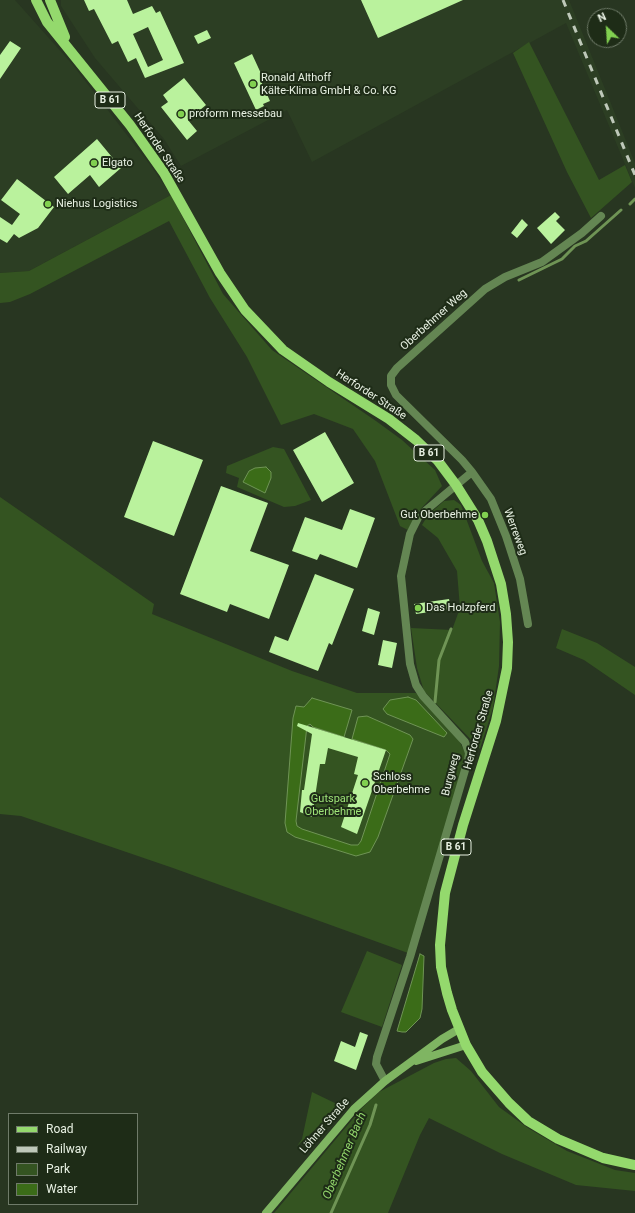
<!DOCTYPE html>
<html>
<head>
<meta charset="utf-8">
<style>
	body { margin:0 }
	#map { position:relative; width:635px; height:1213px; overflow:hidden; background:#283621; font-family:Roboto,sans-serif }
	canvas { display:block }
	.legend { position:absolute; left:8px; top:1113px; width:130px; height:92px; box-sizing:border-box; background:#1e2c17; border:1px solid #6f7b69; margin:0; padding:5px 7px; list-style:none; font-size:12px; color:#e8f1e3 }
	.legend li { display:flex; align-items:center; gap:8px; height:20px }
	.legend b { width:20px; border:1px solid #6f7b69 }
	.north { position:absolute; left:587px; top:8px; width:40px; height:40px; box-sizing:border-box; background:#1e2c17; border:1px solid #6f7b69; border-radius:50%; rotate:335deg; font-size:11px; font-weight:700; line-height:16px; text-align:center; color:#e8f1e3 }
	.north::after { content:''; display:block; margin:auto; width:14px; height:18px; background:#81d050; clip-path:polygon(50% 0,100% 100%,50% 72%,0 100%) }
</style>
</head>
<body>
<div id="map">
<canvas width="635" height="1213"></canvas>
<ul class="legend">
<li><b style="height:5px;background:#94d96d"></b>Road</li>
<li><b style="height:5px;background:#bec8b9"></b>Railway</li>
<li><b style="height:11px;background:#345421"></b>Park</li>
<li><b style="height:11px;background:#3b6c18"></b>Water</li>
</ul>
<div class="north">N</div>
</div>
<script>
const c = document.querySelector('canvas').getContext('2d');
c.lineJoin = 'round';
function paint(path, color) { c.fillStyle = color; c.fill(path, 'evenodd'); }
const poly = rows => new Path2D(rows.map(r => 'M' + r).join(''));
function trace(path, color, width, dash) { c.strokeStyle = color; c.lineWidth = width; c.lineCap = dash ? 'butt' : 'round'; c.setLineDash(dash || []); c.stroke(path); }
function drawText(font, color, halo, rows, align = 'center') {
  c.font = font + ' Roboto,sans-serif'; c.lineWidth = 4; c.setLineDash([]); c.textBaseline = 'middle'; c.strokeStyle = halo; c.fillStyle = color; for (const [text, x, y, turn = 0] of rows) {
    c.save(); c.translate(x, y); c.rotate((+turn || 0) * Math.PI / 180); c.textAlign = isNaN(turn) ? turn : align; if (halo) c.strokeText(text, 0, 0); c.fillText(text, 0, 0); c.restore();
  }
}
paint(poly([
	[0,0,15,0,72,64,151,166,171,195,29,271,0,273],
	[61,0,569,0,635,163,635,188,566,23,312,162,287,110,181,166,164,139,95,58,61,6]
]), '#2c3e23');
paint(poly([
	[529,42,599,180,625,165,632,182,591,218,567,172,513,53],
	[171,195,223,294,272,350,376,421,402,440,435,470,442,486,416,514,408,530,400,526,375,461,353,429,314,414,281,425,247,357,210,298,169,221,30,294,10,302,0,303,0,273,29,271],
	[273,447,284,449,311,500,295,506,284,507,237,487,239,478,226,473,227,466],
	[0,497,154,604,152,614,292,671,357,693,416,693,457,737,466,754,462,769,408,953,173,868,21,816,0,814],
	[454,500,461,505,482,561,494,583,500,622,499,666,493,708,480,749,424,691,417,668,411,628,452,630,460,608,457,571,438,538,422,525,428,515,444,501],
	[562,629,597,643,635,667,635,695,584,660,556,648],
	[367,951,402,965,382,1027,341,1012],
	[456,1058,471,1071,499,1107,528,1128,567,1151,615,1170,635,1173,635,1191,576,1185,502,1154,429,1118,420,1135,388,1213,274,1213,362,1108,379,1092,434,1063,446,1059],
	[312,1092,341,1106,297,1146,302,1139]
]), '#345421');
const water = poly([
	[266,467,271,472,271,478,265,493,243,482,249,471,255,468,266,467],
	[408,697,416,700,447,733,444,737,387,714,383,709,390,700,408,697],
	[312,698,352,710,344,737,313,727,310,724,307,726,296,821,297,826,302,829,351,845,358,845,361,841,390,754,386,750,352,739,358,717,367,716,410,735,413,739,378,837,370,852,356,856,295,837,287,832,285,823,293,718,296,706,304,707,312,698],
	[420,954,424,956,422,1009,420,1018,406,1032,402,1032,397,1031,420,954]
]);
paint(water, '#3b6c18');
trace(water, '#6f9455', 1);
trace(poly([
	[630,204,635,199],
	[519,280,562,259,575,246,586,241,621,210],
	[435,702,439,660,451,629],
	[331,1213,370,1125,376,1105]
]), '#6f9455', 3);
paint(poly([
	[84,0,127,0,133,14,152,6,156,13,160,11,184,63,145,78,136,58,128,62,118,41,112,44,94,9,89,11],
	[148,27,163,60,148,67,133,34],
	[361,0,463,0,378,38],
	[207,30,211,38,198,44,194,36],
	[10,41,21,48,0,79,0,55],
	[252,54,264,80,261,81,270,101,263,104,264,106,256,110,234,63],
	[184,78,206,105,188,120,197,131,187,140,161,107,168,102,163,95],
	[97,139,121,168,99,187,90,175,68,194,54,177],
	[17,179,54,207,38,228,19,238,14,234,7,243,0,239,0,217,12,225,20,214,1,200],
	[555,212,560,217,556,221,565,230,551,244,537,228],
	[522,219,528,225,517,238,511,233],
	[325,432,354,483,322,502,293,450],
	[153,441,203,460,174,536,124,517],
	[221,486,268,503,250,551,289,565,269,619,230,604,227,612,180,594],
	[350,509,375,518,357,568,320,554,317,560,292,551,305,517,342,530],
	[315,574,354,589,332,645,329,643,318,671,269,652,275,636,288,641],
	[449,599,451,609,416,614,414,604],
	[368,608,380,612,374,635,362,631],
	[383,640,397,643,392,668,378,665],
	[298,723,386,750,357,834,341,827,358,775,354,774,358,757,328,748,325,764,320,764,312,817,300,812,302,790,304,790,312,734,297,726],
	[360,1032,368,1035,356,1070,334,1061,341,1041,355,1047]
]), '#baf29d');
trace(poly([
	[472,472,462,460,396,395,391,385,391,376,397,368,485,289,505,277,542,262,582,233,601,216],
	[385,1081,376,1064,377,1057,410,957,468,760,469,753,465,742,423,696,416,685,410,664,401,576,410,534,419,516,472,472,491,499,506,536,520,579,528,624]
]), '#648653', 8);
trace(poly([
	[416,1061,466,1045],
	[266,1213,354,1109,385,1081,442,1039,459,1029]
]), '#7fb562', 8);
trace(poly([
	[36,0,47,22,130,125,164,173,220,273,245,310,283,350,329,382,389,419,416,440,438,461,456,485,478,520,487,541,501,584,506,614,508,642,507,668,496,721,463,825,445,893,440,945,441,967,447,993,452,1010,466,1045,482,1072,509,1103,528,1121,558,1139,603,1158,635,1165],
	[50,0,65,37]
]), '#94d96d', 10);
trace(poly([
	[563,0,635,175]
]), '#bec8b9', 3, [7, 7]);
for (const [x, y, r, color] of [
	[253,84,4,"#81d050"],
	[181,114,4,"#81d050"],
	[94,163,4,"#81d050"],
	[48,204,4,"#81d050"],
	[485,515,4,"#81d050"],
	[418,608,4,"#81d050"],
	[365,783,4,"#81d050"]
]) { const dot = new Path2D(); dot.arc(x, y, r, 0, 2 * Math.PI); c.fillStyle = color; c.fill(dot); trace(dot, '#1e2c17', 1.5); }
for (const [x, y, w] of [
	[110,100,30],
	[429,453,30],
	[456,847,30]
]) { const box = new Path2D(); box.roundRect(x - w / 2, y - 8, w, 16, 3); c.fillStyle = '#1e2c17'; c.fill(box); trace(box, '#e8f1e3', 1); }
drawText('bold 10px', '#e8f1e3', null, [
	["B 61",110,100],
	["B 61",429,453],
	["B 61",456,847]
]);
drawText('11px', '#e8f1e3', '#1e2c17', [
	["Ronald Althoff",261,78],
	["Kälte-Klima GmbH & Co. KG",261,91],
	["proform messebau",189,114],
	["Elgato",102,163],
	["Niehus Logistics",56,204],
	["Gut Oberbehme",477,515,"right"],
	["Das Holzpferd",426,608],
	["Schloss",373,777],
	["Oberbehme",373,790]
], 'left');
drawText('11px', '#e8f1e3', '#1e2c17', [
	["Herforder Straße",159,148,56],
	["Oberbehmer Weg",434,320,-42],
	["Herforder Straße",371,395,33],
	["Werreweg",515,532,70],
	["Herforder Straße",479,730,-74],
	["Burgweg",451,775,-76],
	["Löhner Straße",325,1126,-49]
]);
drawText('11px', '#9ee378', '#1e2c17', [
	["Gutspark",333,799],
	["Oberbehme",333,812]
]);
drawText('italic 12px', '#92d66b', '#1e2c17', [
	["Oberbehmer Bach",345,1156,-67]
]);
</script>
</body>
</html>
